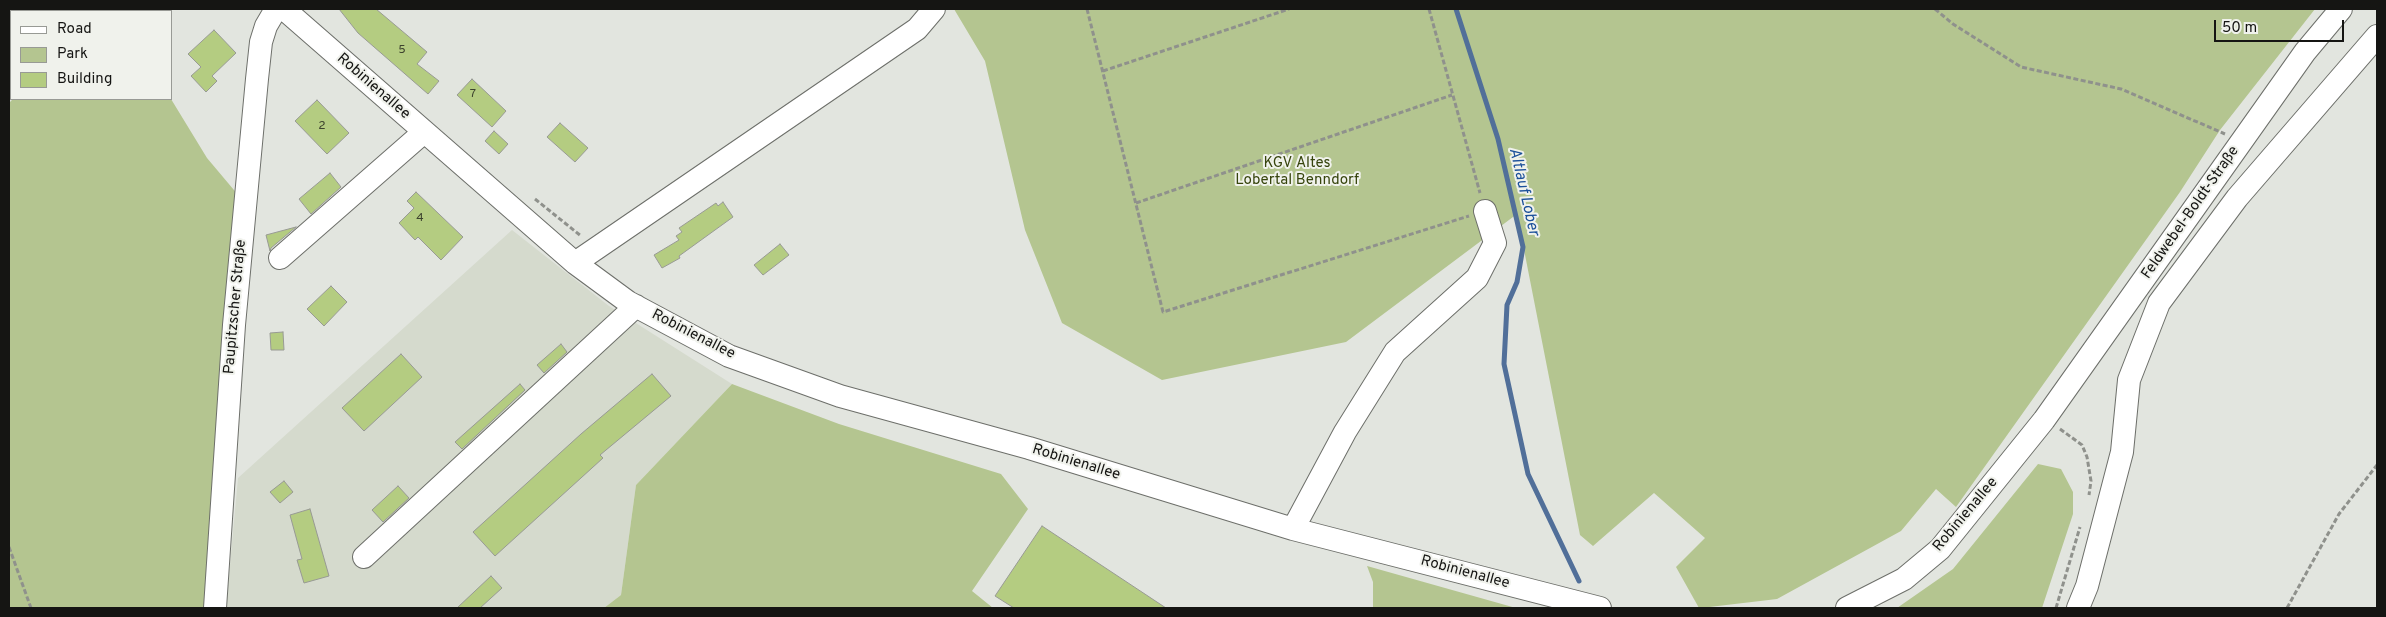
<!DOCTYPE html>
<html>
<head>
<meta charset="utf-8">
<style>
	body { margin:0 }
	#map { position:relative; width:2386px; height:617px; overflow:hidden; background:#e2e5df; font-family:Overpass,sans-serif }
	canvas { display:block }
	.frame { position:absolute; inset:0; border:10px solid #151513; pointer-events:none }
	.legend { position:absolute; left:10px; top:10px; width:162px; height:90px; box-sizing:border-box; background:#f0f2ec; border:1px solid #989a95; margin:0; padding:6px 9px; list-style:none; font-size:15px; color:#151513 }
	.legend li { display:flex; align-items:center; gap:10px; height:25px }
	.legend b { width:25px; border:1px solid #989a95 }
	.scale { position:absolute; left:2214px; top:20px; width:130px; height:22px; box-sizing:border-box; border:2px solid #151513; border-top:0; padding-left:6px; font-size:15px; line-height:18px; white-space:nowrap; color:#151513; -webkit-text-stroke:4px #f0f2ec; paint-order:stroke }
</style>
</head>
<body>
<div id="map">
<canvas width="2386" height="617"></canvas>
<div class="frame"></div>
<ul class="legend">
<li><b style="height:6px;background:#fff"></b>Road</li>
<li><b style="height:14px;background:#b4c590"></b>Park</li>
<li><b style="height:14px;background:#b4cc81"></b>Building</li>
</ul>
<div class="scale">50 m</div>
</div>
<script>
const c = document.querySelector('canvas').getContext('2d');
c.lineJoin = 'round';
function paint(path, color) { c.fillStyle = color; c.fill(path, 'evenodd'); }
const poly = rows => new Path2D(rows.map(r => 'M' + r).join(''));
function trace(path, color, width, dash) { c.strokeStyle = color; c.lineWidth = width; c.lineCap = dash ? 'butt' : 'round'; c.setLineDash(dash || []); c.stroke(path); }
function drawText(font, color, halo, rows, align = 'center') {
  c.font = font + ' Overpass,sans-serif'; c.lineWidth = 4; c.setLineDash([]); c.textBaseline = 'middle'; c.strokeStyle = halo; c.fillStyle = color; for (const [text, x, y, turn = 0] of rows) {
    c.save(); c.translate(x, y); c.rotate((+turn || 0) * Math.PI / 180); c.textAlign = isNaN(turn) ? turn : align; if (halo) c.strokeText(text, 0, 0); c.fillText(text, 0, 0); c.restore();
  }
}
paint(poly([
	[512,230,609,306,732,384,636,485,621,595,604,608,226,608,238,478]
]), '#d5dacd');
paint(poly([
	[954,9,2315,9,2220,130,2180,192,1956,507,1936,489,1901,531,1777,599,1701,608,1699,608,1676,567,1705,538,1654,493,1593,546,1580,535,1517,214,1346,342,1162,380,1062,323,1025,230,985,61],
	[13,99,171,99,207,158,239,196,209,608,9,608,9,103],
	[732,384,839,424,1001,474,1028,509,972,591,993,608,604,608,621,595,636,485],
	[2038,464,2061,469,2073,492,2073,514,2042,608,1897,608,1953,569],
	[1367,566,1516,608,1373,608,1373,582]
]), '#b4c590');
trace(poly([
	[1456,9,1498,139,1523,247,1517,282,1507,305,1504,364,1528,474,1579,581]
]), '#516f99', 5);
const building = poly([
	[339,9,376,9,427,52,417,64,439,81,428,94,358,33,339,9],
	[214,30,236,53,212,76,217,81,206,92,191,76,201,67,188,54,214,30],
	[472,79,506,111,492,127,457,95,472,79],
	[317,100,349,133,327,154,295,121,317,100],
	[560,123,588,148,575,162,547,137,560,123],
	[494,131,508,144,499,154,485,141,494,131],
	[330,173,341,187,311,214,299,199,330,173],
	[416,192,463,237,441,260,418,237,415,240,399,223,414,208,407,201,416,192],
	[723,202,733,217,679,256,680,258,662,268,654,255,679,240,676,236,682,232,679,228,716,203,718,206,723,202],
	[296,227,271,248,270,251,266,235,296,227],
	[780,244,789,255,763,275,754,265,780,244],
	[331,286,347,302,324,326,307,309,331,286],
	[283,332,284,350,271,350,270,333,283,332],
	[561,344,567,352,544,373,537,365,561,344],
	[401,354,422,377,364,431,342,408,401,354],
	[652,374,671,396,600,455,603,458,495,556,473,532,581,434,652,374],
	[520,384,525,390,462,449,455,442,520,384],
	[284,481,293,492,280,503,270,492,284,481],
	[398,486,409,498,383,522,372,510,398,486],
	[310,509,329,576,304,583,297,560,302,559,290,515,310,509],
	[1042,526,1166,608,1014,608,995,596,1042,526],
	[491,576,502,588,480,608,457,608,491,576]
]);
paint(building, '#b4cc81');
trace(building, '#989a94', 1);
const minor = poly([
	[284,9,575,263,628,302,729,356,840,396,1029,448,1293,529,1600,608],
	[280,258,424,132],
	[575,263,917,29,934,9],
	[1293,529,1345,432,1395,352,1477,278,1495,243,1485,211],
	[364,557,636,306],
	[215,608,234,325,257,79,261,42,266,26,276,9],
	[1847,608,1904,579,1940,549,2044,420,2305,52,2341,9],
	[2078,608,2087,586,2122,452,2129,380,2159,303,2237,198,2377,36]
]);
trace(minor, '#6d6f6a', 24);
trace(poly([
	[1087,9,1163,312,1469,216],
	[1429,9,1480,193],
	[1935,9,1953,24,2021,67,2121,89,2225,134],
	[1103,71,1289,9],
	[535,199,581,236],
	[1136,203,1452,95],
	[2060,429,2082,445,2087,457,2091,481,2089,495],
	[9,547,31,608],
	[2056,608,2080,527],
	[2287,608,2339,514,2377,465]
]), '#8f918c', 3, [5, 2.5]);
trace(minor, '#fff', 22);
drawText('12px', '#3d432e', null, [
	["5",402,51],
	["7",473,95],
	["2",322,127],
	["4",420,219]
]);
drawText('15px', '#151513', '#f0f2ec', [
	["Robinienallee",373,87,41],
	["Feldwebel-Boldt-Straße",2191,213,-55],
	["Paupitzscher Straße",236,307,-85],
	["Robinienallee",693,335,27],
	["Robinienallee",1076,463,17],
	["Robinienallee",1966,515,-50],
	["Robinienallee",1465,573,15]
]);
drawText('15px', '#36440c', '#f0f2ec', [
	["KGV Altes",1297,164],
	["Lobertal Benndorf",1297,181]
]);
drawText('italic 16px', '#1b509a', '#f0f2ec', [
	["Altlauf Lober",1523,192,77]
]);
</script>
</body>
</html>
